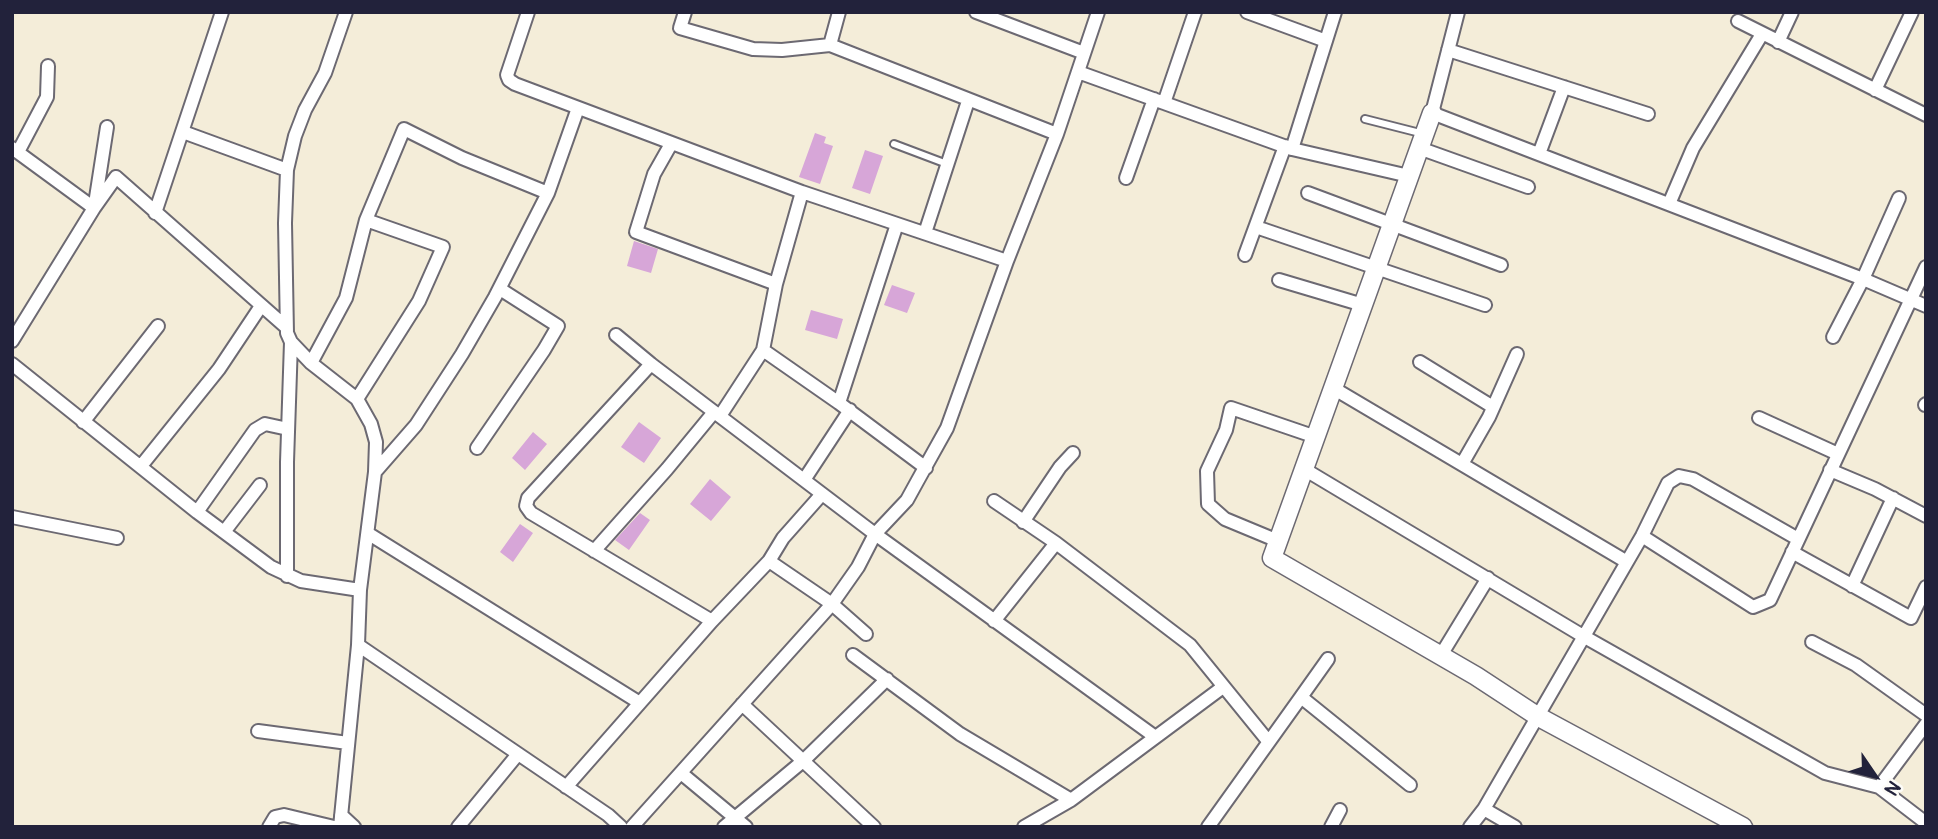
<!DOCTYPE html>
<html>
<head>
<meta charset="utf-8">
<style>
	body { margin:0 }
	#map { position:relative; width:1938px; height:839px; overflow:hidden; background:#f4edd9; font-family:Pangolin,sans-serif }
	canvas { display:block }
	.frame { position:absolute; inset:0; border:14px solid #22223b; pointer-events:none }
	.north { position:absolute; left:1840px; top:741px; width:70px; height:70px; -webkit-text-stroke:5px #fdfcf7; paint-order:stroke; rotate:125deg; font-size:19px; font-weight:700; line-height:28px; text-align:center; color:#22223b }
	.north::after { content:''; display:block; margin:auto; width:24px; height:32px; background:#22223b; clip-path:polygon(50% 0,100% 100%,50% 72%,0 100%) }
</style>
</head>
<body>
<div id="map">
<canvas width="1938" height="839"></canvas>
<div class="frame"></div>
<div class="north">N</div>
</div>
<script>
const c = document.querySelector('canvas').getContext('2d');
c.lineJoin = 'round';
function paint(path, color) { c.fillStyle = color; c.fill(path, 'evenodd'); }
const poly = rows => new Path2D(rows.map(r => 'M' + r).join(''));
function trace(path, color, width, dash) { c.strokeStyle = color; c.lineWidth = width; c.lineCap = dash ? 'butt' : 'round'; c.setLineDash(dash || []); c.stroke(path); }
paint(poly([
	[815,133,826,137,824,143,833,146,820,184,799,177],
	[865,150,883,156,870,194,852,188],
	[634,241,658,249,651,273,627,266],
	[892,285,915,293,907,313,884,305],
	[811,310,843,319,837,339,805,330],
	[639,422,661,438,644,463,621,447],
	[533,432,547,444,525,470,512,458],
	[710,479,731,497,711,521,690,504],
	[640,513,650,520,629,550,615,540],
	[520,524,533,533,513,562,500,552]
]), '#d7a6d8');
const lane = poly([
	[1365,119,1424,134],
	[894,144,947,164]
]);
const street = poly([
	[528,12,507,75,509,80,515,84,802,192,1007,261],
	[685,12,680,28,753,49,782,50,830,45],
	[839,12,830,45,1057,134],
	[976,12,1084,53],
	[1247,12,1326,41],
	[1458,12,1432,113,1863,279,1926,306],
	[1738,21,1926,115],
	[1778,42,1792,12],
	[1448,50,1648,114],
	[1078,72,1292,149,1409,176],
	[1875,90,1912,12],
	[1164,103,1195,12],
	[183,132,287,170],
	[671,144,654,174,636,232,776,284],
	[12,148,94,208,12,341],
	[1419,148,1528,187],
	[1292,149,1335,12],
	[18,152,47,97,48,66],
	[1539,154,1564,87],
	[1126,178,1154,99],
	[1308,193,1501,265],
	[95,204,107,127],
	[1669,204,1693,148,1762,34],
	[94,208,116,177,286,327],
	[155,213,222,12],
	[1256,227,1485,305],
	[925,233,968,101],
	[1245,255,1285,146],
	[1279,280,1363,305],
	[616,335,651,364,875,534,1154,736],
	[1833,337,1863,279,1899,198],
	[763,350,839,403,926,468],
	[1420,362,1493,407],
	[311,363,346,298,366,220,404,129,462,158,548,193],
	[12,364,197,512,271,567,301,581,360,590],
	[651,364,528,498,526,506,531,513,712,621],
	[1333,388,1627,562],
	[357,399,419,301,443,247,366,220],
	[839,403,897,224],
	[1925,405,1926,404],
	[720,416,763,350,776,284,802,192],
	[1759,418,1838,454],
	[83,422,158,326],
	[477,448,544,350,558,326,500,289],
	[1462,464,1489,417,1517,354],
	[141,466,219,369,261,306],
	[1304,469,1583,636,1825,773,1879,787],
	[1830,470,1875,489,1926,516],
	[375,472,416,425,462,354,495,297,548,193,578,108],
	[804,480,850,410],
	[994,501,1056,543,1190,645,1268,741],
	[197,512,255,430,265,424,288,429],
	[12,517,117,538],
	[1023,522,1060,467,1073,453],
	[224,532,260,485],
	[369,534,640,703],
	[1642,536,1753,607,1770,600,1926,267],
	[1278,541,1225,519,1208,504,1207,471,1226,430,1231,408,1316,437],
	[594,551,667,469,714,412],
	[1792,552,1911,618,1926,587],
	[769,561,783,538,822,494],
	[287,576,287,462,291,342],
	[1852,586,1893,498],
	[994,621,1056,543],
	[1812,642,1856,665,1926,715],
	[358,645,608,815,621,827],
	[853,655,960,734,1071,800],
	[1441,655,1488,578],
	[1301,697,1328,659],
	[742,704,874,827],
	[1926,724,1879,787,1926,823],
	[258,731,348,743],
	[681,773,746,827],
	[566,787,712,621,769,561,832,604,866,634],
	[1484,809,1515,827],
	[341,815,354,827],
	[269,827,275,817,284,815,334,827],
	[340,827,358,645,360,590,375,472,376,442,371,424,357,399,311,363,291,342,287,333,285,223,287,170,295,136,305,110,325,73,346,12],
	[458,827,518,754],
	[632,827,832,604,858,567,875,534,907,500,918,480,947,428,1007,261,1057,134,1098,12],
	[724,827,803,761,887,679],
	[1024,827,1071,800,1223,687],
	[1208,827,1301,697,1410,785],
	[1331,827,1340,810],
	[1470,827,1484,809,1642,536,1668,483,1679,476,1693,479,1798,539]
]);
const secondary = poly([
	[1432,113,1272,558,1476,676,1537,716,1743,827]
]);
trace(lane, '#6c6972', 10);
trace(street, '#6c6972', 16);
trace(secondary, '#6c6972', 21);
trace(lane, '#fff', 6);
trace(street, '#fff', 12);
trace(secondary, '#fff', 18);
</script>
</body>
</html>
